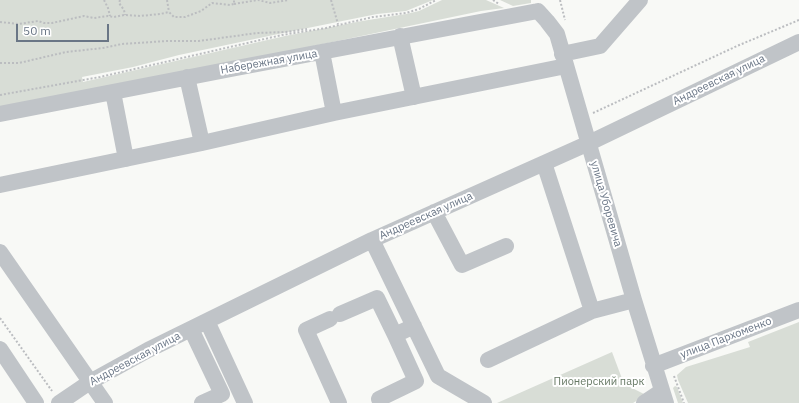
<!DOCTYPE html>
<html>
<head>
<meta charset="utf-8">
<style>
	body { margin:0 }
	#map { position:relative; width:799px; height:403px; overflow:hidden; background:#f8f9f6; font-family:"IBM Plex Sans",sans-serif }
	canvas { display:block }
	.scale { position:absolute; left:16px; top:24px; width:93px; height:18px; box-sizing:border-box; border:2px solid #6a7686; border-top:0; padding-left:5px; font-size:12px; line-height:14px; white-space:nowrap; color:#6a7686; -webkit-text-stroke:3px #fff; paint-order:stroke }
</style>
</head>
<body>
<div id="map">
<canvas width="799" height="403"></canvas>
<div class="scale">50 m</div>
</div>
<script>
const c = document.querySelector('canvas').getContext('2d');
c.lineJoin = 'round';
function paint(path, color) { c.fillStyle = color; c.fill(path, 'evenodd'); }
const poly = rows => new Path2D(rows.map(r => 'M' + r).join(''));
function trace(path, color, width, dash) { c.strokeStyle = color; c.lineWidth = width; c.lineCap = dash ? 'butt' : 'round'; c.setLineDash(dash || []); c.stroke(path); }
function drawText(font, color, halo, rows, align = 'center') {
  c.font = font + ' "IBM Plex Sans",sans-serif'; c.lineWidth = 4; c.setLineDash([]); c.textBaseline = 'middle'; c.strokeStyle = halo; c.fillStyle = color; for (const [text, x, y, turn = 0] of rows) {
    c.save(); c.translate(x, y); c.rotate((+turn || 0) * Math.PI / 180); c.textAlign = isNaN(turn) ? turn : align; if (halo) c.strokeText(text, 0, 0); c.fillText(text, 0, 0); c.restore();
  }
}
paint(poly([
	[0,0,433,0,406,11,377,14,283,33,179,55,133,67,82,77,83,82,285,36,362,21,406,14,419,11,442,0,486,0,504,8,481,11,275,54,0,108],
	[500,0,531,0,531,3,513,6],
	[799,322,799,403,688,403,678,380,677,375,686,367,750,347,748,342],
	[612,352,624,384,646,395,633,403,497,403],
	[675,386,677,387,683,403,678,403,673,388]
]), '#d8ddd6');
trace(poly([
	[104,0,108,8,110,16],
	[120,0,119,3,124,10,125,15],
	[167,0,169,12],
	[331,0,338,24],
	[493,0,499,4],
	[560,0,565,20],
	[234,4,258,0,270,3,288,0],
	[0,22,19,24,38,21,44,23,52,23,84,16,94,18,108,16,114,17,124,15,140,16,160,14,169,12,174,17,185,17,201,11,212,3,230,5,234,4,234,0],
	[0,63,19,63,66,52,103,48,122,44,167,41,199,41,257,33,286,32,307,29],
	[0,95,100,77,282,35,326,28,373,17,406,13,419,9,436,0],
	[593,113,737,46,799,20],
	[0,318,52,391],
	[674,376,684,403]
]), '#bbbdc0', 2, [2, 2]);
trace(poly([
	[538,11,547,21,557,34,634,300,666,403],
	[400,36,414,97],
	[322,52,334,113],
	[562,54,600,46,640,0],
	[187,77,202,143],
	[113,92,126,159],
	[0,114,231,69,538,11],
	[544,163,592,311,634,300],
	[0,185,202,143,334,113,566,66],
	[434,212,462,265,506,246],
	[372,240,438,376,484,403],
	[0,252,105,403],
	[340,314,377,298,395,335],
	[330,319,306,330,339,403],
	[207,321,245,403],
	[191,329,222,394,202,403],
	[0,349,36,403],
	[488,360,592,311],
	[653,366,799,310],
	[379,399,416,381,395,335,414,326],
	[59,403,90,382,148,350,213,318,372,240,589,143,799,42],
	[644,403,662,391]
]), '#c0c4c8', 16);
drawText('11px', '#6a7686', '#fff', [
	["Набережная улица",269,62,-10],
	["Андреевская улица",719,80,-26],
	["улица Уборевича",606,204,74],
	["Андреевская улица",426,216,-24],
	["улица Пархоменко",726,338,-21],
	["Андреевская улица",135,359,-28]
]);
drawText('11px', '#667864', '#fff', [
	["Пионерский парк",599,382]
]);
</script>
</body>
</html>
